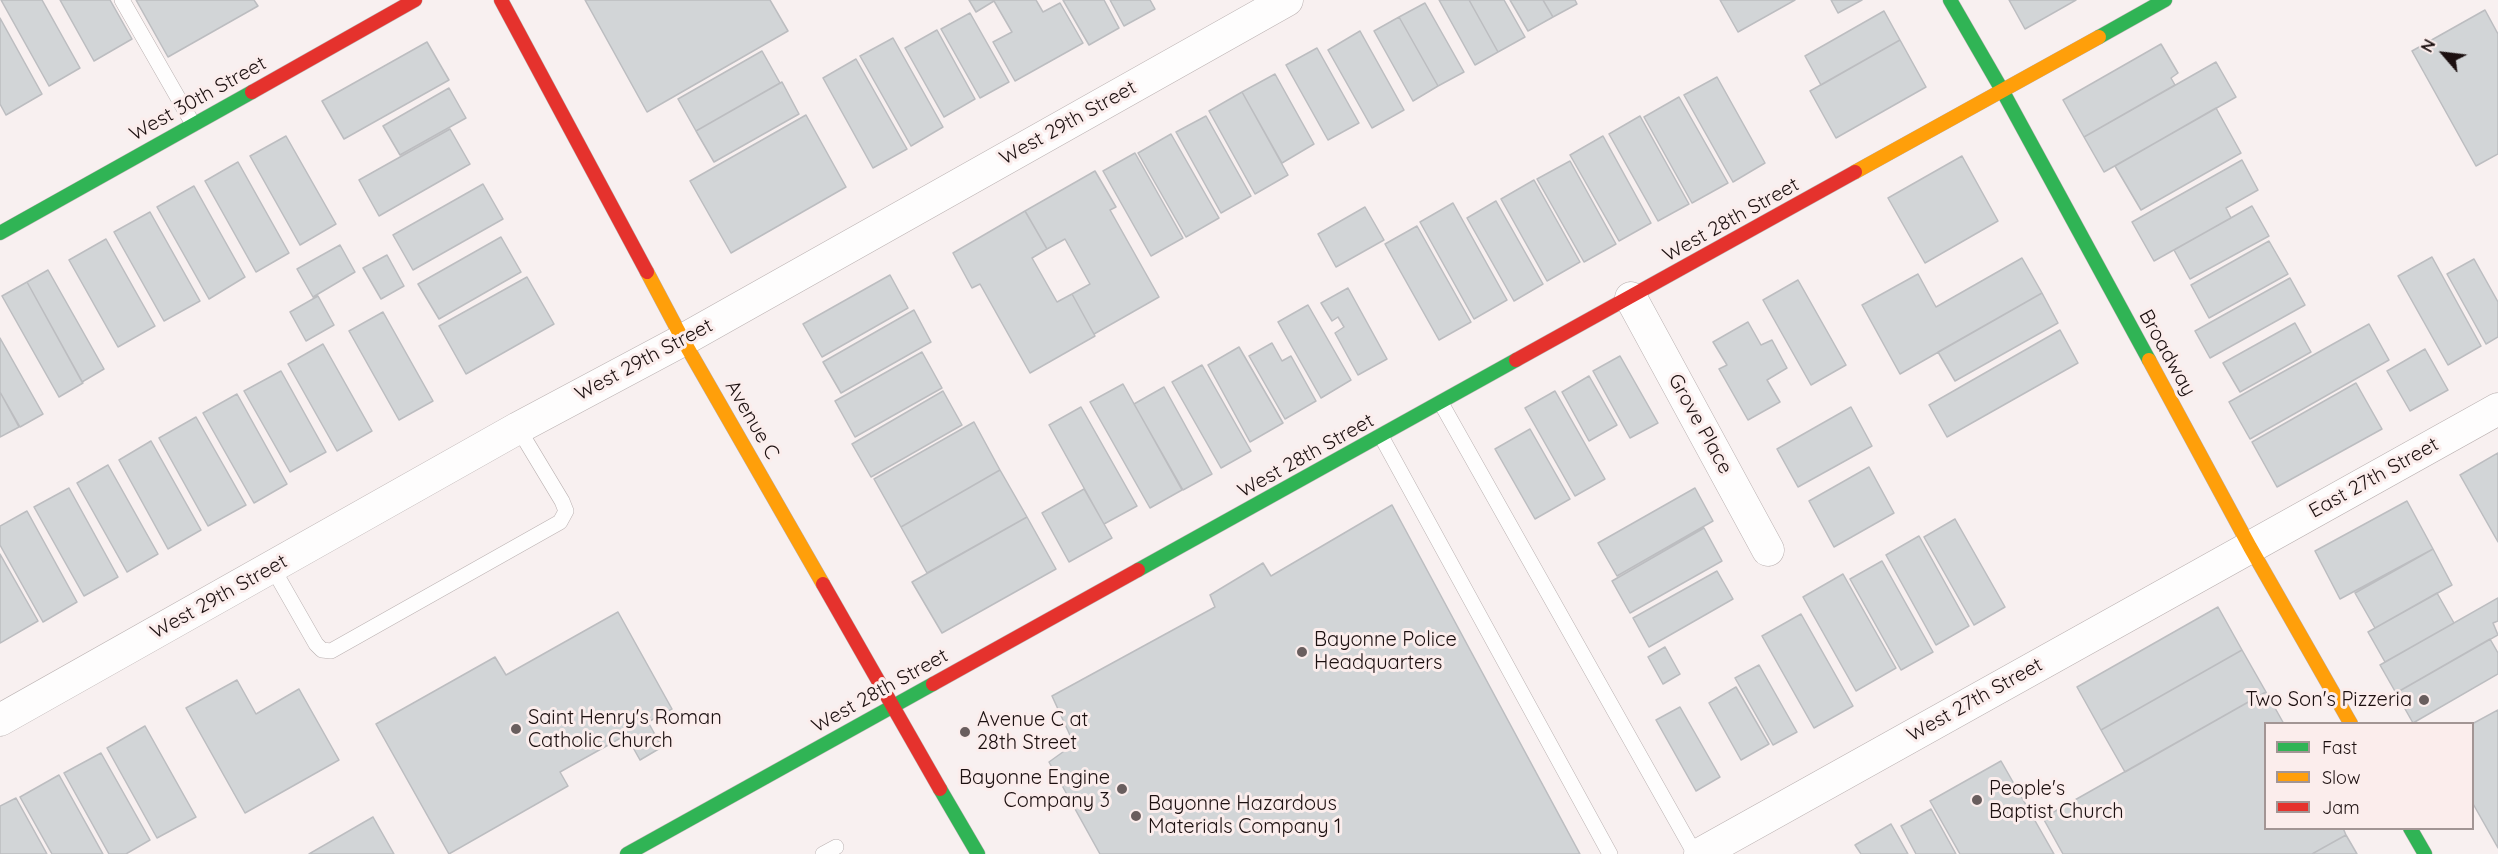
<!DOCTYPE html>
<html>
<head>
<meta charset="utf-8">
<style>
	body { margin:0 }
	#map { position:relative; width:2498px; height:854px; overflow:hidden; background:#f8f0f0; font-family:Quicksand,sans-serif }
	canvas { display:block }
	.legend { position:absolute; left:2264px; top:722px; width:210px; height:108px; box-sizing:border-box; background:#fbedec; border:2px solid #a29594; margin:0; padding:8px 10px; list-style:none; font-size:18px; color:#1c1010 }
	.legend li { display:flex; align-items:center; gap:12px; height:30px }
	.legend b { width:30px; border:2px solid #a29594 }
	.north { position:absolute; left:2414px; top:24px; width:60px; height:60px; -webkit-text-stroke:4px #fbedec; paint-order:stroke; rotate:298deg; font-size:16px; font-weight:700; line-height:24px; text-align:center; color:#1c1010 }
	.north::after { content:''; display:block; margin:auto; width:21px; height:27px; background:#1c1010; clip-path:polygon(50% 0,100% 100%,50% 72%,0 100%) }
</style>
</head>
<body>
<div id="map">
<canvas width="2498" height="854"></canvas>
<ul class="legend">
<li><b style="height:8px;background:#30b455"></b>Fast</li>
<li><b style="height:8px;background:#ff9f0a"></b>Slow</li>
<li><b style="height:8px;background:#e5322d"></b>Jam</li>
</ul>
<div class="north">N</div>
</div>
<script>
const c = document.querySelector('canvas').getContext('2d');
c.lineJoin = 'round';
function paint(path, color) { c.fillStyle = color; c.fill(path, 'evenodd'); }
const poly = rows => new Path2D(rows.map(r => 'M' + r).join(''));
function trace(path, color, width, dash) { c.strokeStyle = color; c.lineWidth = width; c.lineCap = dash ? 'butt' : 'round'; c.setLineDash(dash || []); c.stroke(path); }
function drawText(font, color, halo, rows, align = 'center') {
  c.font = font + ' Quicksand,sans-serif'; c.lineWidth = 6; c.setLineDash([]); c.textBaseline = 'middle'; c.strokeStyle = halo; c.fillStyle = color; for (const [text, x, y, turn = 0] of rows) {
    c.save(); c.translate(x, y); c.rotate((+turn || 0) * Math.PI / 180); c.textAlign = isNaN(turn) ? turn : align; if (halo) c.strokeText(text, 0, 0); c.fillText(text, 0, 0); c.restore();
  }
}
const building = poly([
	[1,0,42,0,80,68,49,86,1,0],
	[60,0,110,0,132,39,94,61,60,0],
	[136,0,254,0,258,6,168,57,136,0],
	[585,0,770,0,788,31,647,112,585,0],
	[969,0,1036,0,1043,12,1060,3,1083,43,1015,81,993,42,1012,32,994,1,976,12,969,0],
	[1063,0,1104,0,1119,28,1089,45,1063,0],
	[1110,0,1150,0,1155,9,1124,26,1110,0],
	[1439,0,1469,0,1498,52,1475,65,1439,0],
	[1469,0,1504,0,1525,37,1498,52,1469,0],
	[1510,0,1543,0,1553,17,1528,31,1510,0],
	[1543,0,1575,0,1577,4,1553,17,1543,0],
	[1720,0,1795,0,1738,32,1720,0],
	[1831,0,1862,0,1838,13,1831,0],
	[2009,0,2076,0,2025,29,2009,0],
	[1425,3,1464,72,1438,86,1399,17,1425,3],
	[2485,10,2498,34,2498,154,2476,166,2412,51,2485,10],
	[1884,11,1900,40,1821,85,1805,56,1884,11],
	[970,13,1009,82,980,98,941,29,970,13],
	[1399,17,1438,86,1413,101,1374,31,1399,17],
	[0,18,42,94,6,115,0,104,0,18],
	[937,30,975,99,944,117,905,48,937,30],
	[1360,31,1404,110,1372,128,1328,50,1360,31],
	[893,38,943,127,911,146,860,56,893,38],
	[1900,40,1926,87,1836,138,1810,91,1900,40],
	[427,42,449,80,344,139,322,101,427,42],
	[2161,44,2178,73,2171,78,2175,85,2084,137,2063,100,2161,44],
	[1317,48,1359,123,1328,140,1286,65,1317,48],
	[762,51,780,83,696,131,678,99,762,51],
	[856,59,907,149,873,168,823,78,856,59],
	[2216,62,2236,97,2104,172,2084,137,2216,62],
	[1275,74,1314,144,1282,163,1242,92,1275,74],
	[1717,77,1765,163,1733,182,1684,95,1717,77],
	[782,82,799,114,714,162,696,131,782,82],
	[449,88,466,118,400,155,383,126,449,88],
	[1242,92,1288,175,1255,194,1209,111,1242,92],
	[1679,97,1728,183,1692,203,1644,117,1679,97],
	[2216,108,2241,153,2141,210,2115,166,2216,108],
	[806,115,846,187,731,253,690,181,806,115],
	[1206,116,1251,196,1221,213,1176,132,1206,116],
	[1640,116,1689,204,1658,221,1609,134,1640,116],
	[450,129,470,164,379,216,359,180,450,129],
	[1171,134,1219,218,1186,237,1138,153,1171,134],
	[286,136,336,224,300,245,250,156,286,136],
	[1603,136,1651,223,1619,241,1570,155,1603,136],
	[1135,153,1183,238,1151,256,1103,171,1135,153],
	[1962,156,1998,221,1925,263,1888,198,1962,156],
	[2242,160,2258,190,2226,208,2231,218,2154,261,2132,222,2242,160],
	[1570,161,1616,244,1584,262,1537,179,1570,161],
	[238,162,289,253,256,272,205,181,238,162],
	[1095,171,1116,207,1110,210,1159,297,1094,334,1072,294,1090,284,1065,239,1047,249,1025,211,1095,171],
	[1534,180,1580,262,1547,281,1501,199,1534,180],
	[483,184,503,219,413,270,393,235,483,184],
	[194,186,245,277,209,299,157,207,194,186],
	[1496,201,1543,284,1514,301,1467,218,1496,201],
	[1453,203,1507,300,1474,319,1420,222,1453,203],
	[2252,206,2269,236,2190,279,2174,250,2252,206],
	[1365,207,1384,240,1336,267,1318,234,1365,207],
	[1025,211,1047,249,1032,258,1057,302,1072,294,1095,336,1030,373,980,284,972,288,953,253,1025,211],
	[150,212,200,301,164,321,114,232,150,212],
	[1417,226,1471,322,1439,340,1385,244,1417,226],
	[501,237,521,272,439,319,418,284,501,237],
	[106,239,155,326,118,347,69,260,106,239],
	[2269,241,2288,274,2209,318,2191,285,2269,241],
	[340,245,355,272,313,297,297,269,340,245],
	[387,255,404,286,381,299,363,268,387,255],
	[2432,257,2481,346,2448,365,2398,276,2432,257],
	[2022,258,2042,293,1900,374,1862,305,1918,274,1936,307,2022,258],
	[2474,259,2498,302,2498,337,2486,344,2447,274,2474,259],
	[48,270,104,369,82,382,27,282,48,270],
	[890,275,908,308,822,357,803,324,890,275],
	[527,277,554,324,466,374,439,326,527,277],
	[2290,278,2305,305,2210,358,2195,331,2290,278],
	[1798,280,1846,365,1811,385,1763,300,1798,280],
	[27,282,83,383,59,397,2,296,27,282],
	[1348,288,1387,359,1358,375,1335,333,1344,327,1338,317,1332,321,1321,303,1348,288],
	[2042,293,2058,323,1955,381,1938,352,2042,293],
	[318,296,334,325,306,341,290,312,318,296],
	[1308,305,1351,380,1321,398,1278,322,1308,305],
	[914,310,931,342,841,393,823,362,914,310],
	[383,312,433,401,399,420,349,331,383,312],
	[1748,322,1761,345,1772,340,1787,368,1767,380,1780,402,1748,420,1719,369,1727,365,1713,342,1748,322],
	[2295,323,2311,352,2240,392,2223,363,2295,323],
	[2369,324,2389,360,2250,439,2229,402,2369,324],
	[2060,330,2078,363,1947,437,1929,405,2060,330],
	[0,338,43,414,20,427,0,392,0,338],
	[1272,343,1282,361,1291,356,1316,401,1285,419,1249,356,1272,343],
	[323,344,372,431,337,451,288,364,323,344],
	[1239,347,1283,423,1250,442,1208,365,1239,347],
	[2425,349,2448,390,2410,411,2387,371,2425,349],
	[922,352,942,388,855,437,835,401,922,352],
	[1620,356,1658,423,1630,438,1593,371,1620,356],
	[1202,365,1251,451,1221,468,1172,382,1202,365],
	[281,371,326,452,290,472,244,391,281,371],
	[1589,376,1617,425,1589,441,1562,392,1589,376],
	[2356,383,2382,429,2277,487,2252,442,2356,383],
	[1123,384,1182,490,1150,508,1090,402,1123,384],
	[1164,387,1212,474,1183,490,1134,404,1164,387],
	[943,391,962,425,871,477,852,444,943,391],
	[1555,391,1605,479,1575,496,1525,408,1555,391],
	[0,392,19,427,0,437,0,392],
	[237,394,287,484,254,503,203,413,237,394],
	[1081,407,1137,506,1104,524,1049,425,1081,407],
	[1851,407,1872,446,1798,487,1777,449,1851,407],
	[196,417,246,505,208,526,159,438,196,417],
	[974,422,1000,470,901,527,874,479,974,422],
	[1530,429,1570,499,1535,519,1495,449,1530,429],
	[151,441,201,530,168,549,119,460,151,441],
	[2498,453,2498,542,2460,475,2498,453],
	[108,465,158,554,127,572,77,483,108,465],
	[1869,467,1894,513,1834,547,1809,501,1869,467],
	[1000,470,1027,517,927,573,901,527,1000,470],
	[69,488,118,577,84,596,34,507,69,488],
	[1695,488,1713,521,1617,576,1598,543,1695,488],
	[1084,489,1112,538,1069,562,1042,513,1084,489],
	[2407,501,2433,549,2340,599,2315,551,2407,501],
	[1392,505,1580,854,1100,854,1049,762,1074,744,1052,696,1215,607,1210,595,1263,563,1271,576,1392,505],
	[27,511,77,602,43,622,0,545,0,526,27,511],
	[1027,517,1056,569,942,633,912,582,1027,517],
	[1955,519,2005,607,1974,625,1924,537,1955,519],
	[1704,528,1722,561,1630,613,1612,581,1704,528],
	[1919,536,1969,626,1936,645,1886,555,1919,536],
	[2433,549,2452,585,2375,628,2355,593,2433,549],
	[0,554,38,621,0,643,0,554],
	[1882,561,1933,652,1901,670,1850,579,1882,561],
	[1717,571,1733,599,1649,647,1633,618,1717,571],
	[1843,574,1896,668,1856,691,1803,597,1843,574],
	[2437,593,2454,623,2385,662,2368,632,2437,593],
	[2498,598,2498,621,2493,623,2498,635,2396,693,2380,665,2498,598],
	[2218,607,2242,650,2101,730,2077,687,2218,607],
	[618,612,672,709,648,722,662,747,640,760,626,735,560,772,568,786,449,854,376,724,495,657,506,675,618,612],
	[1801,614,1853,706,1814,728,1762,636,1801,614],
	[2490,639,2498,653,2498,674,2413,723,2396,693,2490,639],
	[1665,647,1680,674,1663,684,1648,657,1665,647],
	[2242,650,2266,692,2125,772,2101,730,2242,650],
	[1759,665,1797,732,1773,745,1735,678,1759,665],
	[237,680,256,714,299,689,339,760,245,813,186,708,237,680],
	[1736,687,1769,744,1741,760,1709,703,1736,687],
	[2266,692,2284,724,2266,724,2266,828,2343,828,2346,835,2312,854,2063,854,2043,818,2266,692],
	[1680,707,1720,777,1696,791,1656,720,1680,707],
	[2498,710,2498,848,2472,802,2472,724,2498,710],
	[145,726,196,817,157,838,107,748,145,726],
	[101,753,150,840,126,854,109,854,64,773,101,753],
	[2001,761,2054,854,1960,854,1930,801,2001,761],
	[59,775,103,854,52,854,20,797,59,775],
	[16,798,47,854,0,854,0,806,16,798],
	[1931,809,1956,854,1916,854,1901,826,1931,809],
	[373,817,394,854,309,854,373,817],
	[1891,824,1908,854,1861,854,1855,845,1891,824],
	[2346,835,2357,854,2312,854,2346,835]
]);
paint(building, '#d2d5d7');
trace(building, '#bcbdc0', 1.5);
const lane = poly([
	[122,0,193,124],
	[1441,403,1695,854],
	[1381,436,1610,854],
	[272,567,316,644,322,650,331,651,560,522,566,511,562,501,518,428],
	[823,854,836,847]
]);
const street = poly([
	[1631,298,1768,550],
	[0,720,518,428,683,340,1287,0],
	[1700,854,2498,409]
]);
const fast = poly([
	[1950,0,2002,90,2149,360],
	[2099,37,2165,0],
	[0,233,252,92],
	[1138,570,1516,360],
	[940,789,978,854],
	[2410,828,2425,854],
	[627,854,933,684]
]);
const slow = poly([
	[1855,172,2099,37],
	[647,272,683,340,823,584],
	[2149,360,2250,547,2351,724]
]);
const jam = poly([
	[501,0,647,272],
	[252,92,415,0],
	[1516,360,1855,172],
	[823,584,940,789],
	[933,684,1138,570]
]);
trace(lane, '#bab1b1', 16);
trace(street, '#bab1b1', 33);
trace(fast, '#bab1b1', 15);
trace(slow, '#bab1b1', 15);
trace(jam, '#bab1b1', 15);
trace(lane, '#fefdfd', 15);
trace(street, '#fefdfd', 32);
trace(fast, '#30b455', 14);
trace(slow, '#ff9f0a', 14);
trace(jam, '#e5322d', 14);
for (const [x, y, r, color] of [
	[1302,652,6,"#695e5e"],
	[2424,700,6,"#695e5e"],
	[516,729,6,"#695e5e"],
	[965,732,6,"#695e5e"],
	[1122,789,6,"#695e5e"],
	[1977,800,6,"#695e5e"],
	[1136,816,6,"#695e5e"]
]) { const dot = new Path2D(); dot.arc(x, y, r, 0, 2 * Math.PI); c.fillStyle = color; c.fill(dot); trace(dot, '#fbedec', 2); }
drawText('20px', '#1c1010', '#fbedec', [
	["West 30th Street",198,99,-29],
	["West 29th Street",1068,123,-29],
	["West 28th Street",1731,220,-29],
	["Broadway",2167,353,61],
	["West 29th Street",644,360,-28],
	["Avenue C",752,420,60],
	["Grove Place",1700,424,61],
	["West 28th Street",1306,456,-29],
	["East 27th Street",2374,478,-29],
	["West 29th Street",219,597,-29],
	["West 28th Street",880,691,-29],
	["West 27th Street",1975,700,-29]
]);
drawText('20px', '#1c1010', '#fbedec', [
	["Bayonne Police",1314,640],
	["Headquarters",1314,663],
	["Two Son's Pizzeria",2412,700,"right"],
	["Saint Henry's Roman",528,718],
	["Catholic Church",528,741],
	["Avenue C at",977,720],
	["28th Street",977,743],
	["Bayonne Engine",1110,778,"right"],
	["Company 3",1110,801,"right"],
	["People's",1989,789],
	["Baptist Church",1989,812],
	["Bayonne Hazardous",1148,804],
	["Materials Company 1",1148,827]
], 'left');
</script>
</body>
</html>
